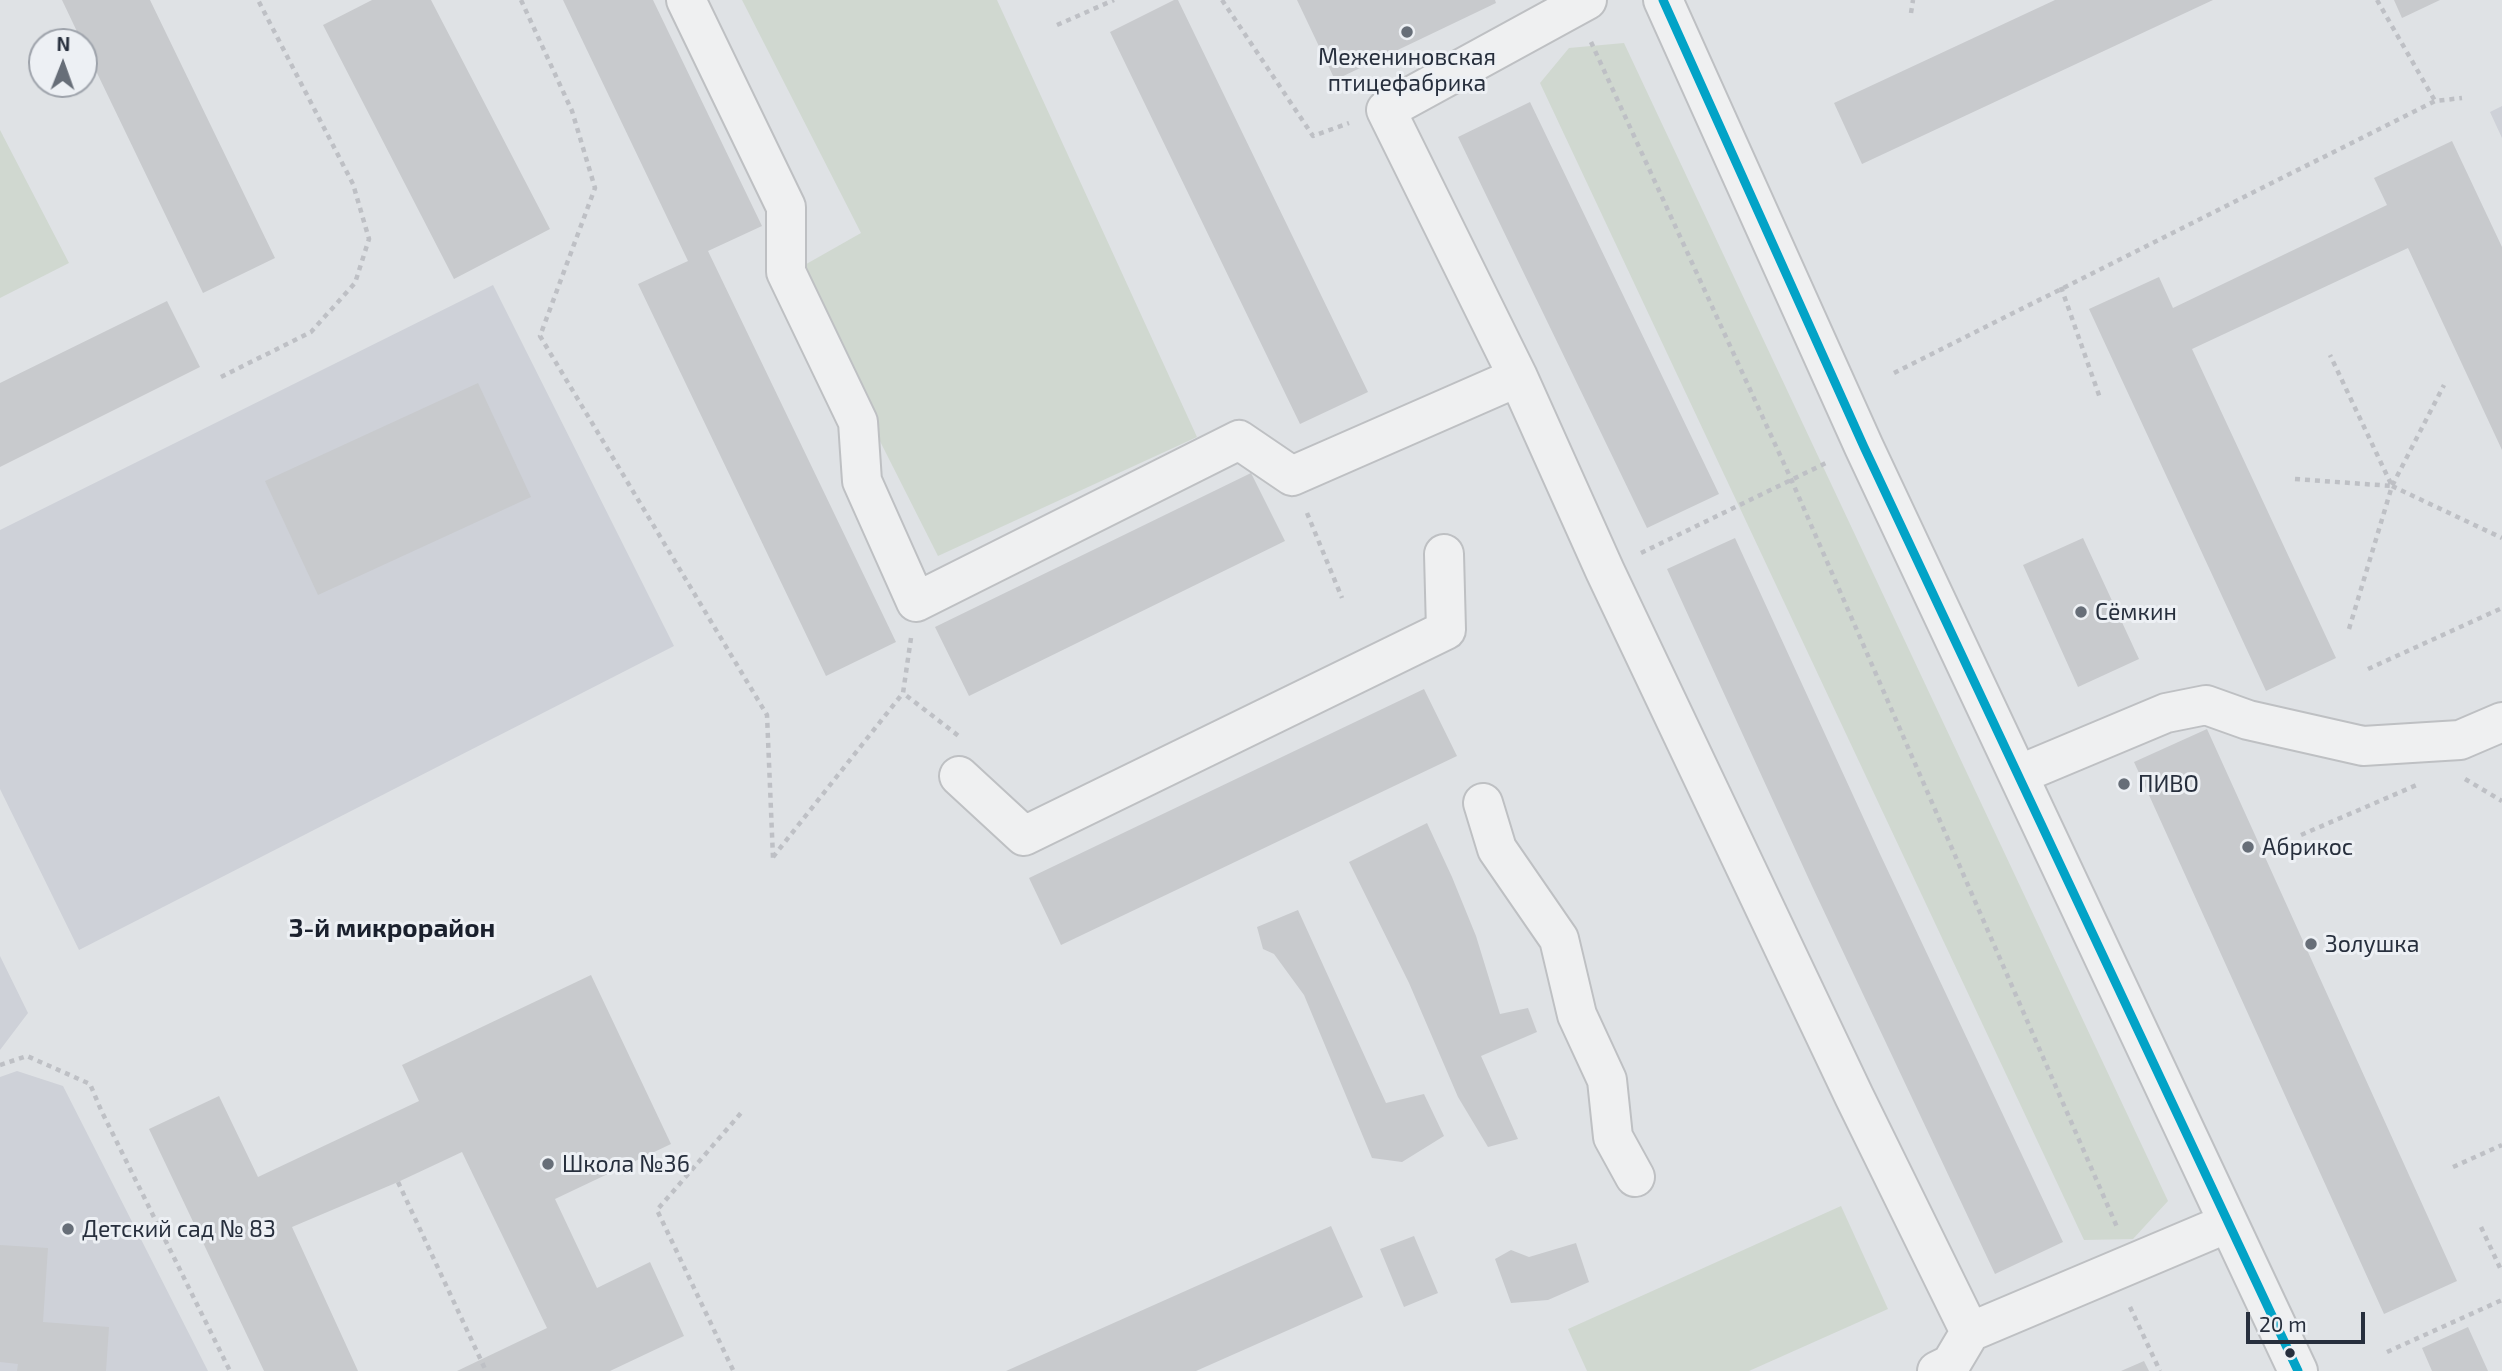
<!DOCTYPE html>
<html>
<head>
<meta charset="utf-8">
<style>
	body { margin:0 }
	#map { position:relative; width:2502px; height:1371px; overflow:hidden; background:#dfe2e5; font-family:"Exo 2",sans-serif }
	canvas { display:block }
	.north { position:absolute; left:28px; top:28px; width:70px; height:70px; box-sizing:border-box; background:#edf0f4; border:2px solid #9ea3ab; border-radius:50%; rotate:1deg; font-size:19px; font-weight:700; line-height:28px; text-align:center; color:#272f3d }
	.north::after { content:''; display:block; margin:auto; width:24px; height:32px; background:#676e78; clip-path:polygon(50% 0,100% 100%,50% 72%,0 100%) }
	.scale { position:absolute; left:2246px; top:1312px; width:119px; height:32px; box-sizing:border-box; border:4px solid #272f3d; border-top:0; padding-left:9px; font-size:21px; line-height:24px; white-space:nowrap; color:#272f3d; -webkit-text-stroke:5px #edf0f4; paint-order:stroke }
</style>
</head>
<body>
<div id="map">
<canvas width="2502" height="1371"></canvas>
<div class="north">N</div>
<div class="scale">20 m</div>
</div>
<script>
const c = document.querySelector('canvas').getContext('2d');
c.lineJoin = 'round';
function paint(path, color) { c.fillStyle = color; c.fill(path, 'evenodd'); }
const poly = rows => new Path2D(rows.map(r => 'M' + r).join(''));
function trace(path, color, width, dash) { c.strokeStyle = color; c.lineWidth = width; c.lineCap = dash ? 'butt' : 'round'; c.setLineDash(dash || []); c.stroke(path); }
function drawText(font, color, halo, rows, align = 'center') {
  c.font = font + ' "Exo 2",sans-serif'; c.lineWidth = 6; c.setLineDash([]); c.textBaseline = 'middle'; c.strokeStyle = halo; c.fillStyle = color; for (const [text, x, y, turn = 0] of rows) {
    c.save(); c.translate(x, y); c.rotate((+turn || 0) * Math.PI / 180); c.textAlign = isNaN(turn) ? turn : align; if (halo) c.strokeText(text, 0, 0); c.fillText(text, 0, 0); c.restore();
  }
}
paint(poly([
	[2502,106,2502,138,2490,112],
	[493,285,674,646,79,950,0,789,0,530],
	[0,956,28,1013,0,1050],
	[17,1071,63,1086,208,1371,0,1371,0,1077]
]), '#ced1d8');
paint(poly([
	[742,0,997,0,1197,437,938,556,794,271,861,233],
	[1624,43,2168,1201,2133,1239,2084,1240,1540,83,1569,48],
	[0,130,69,263,0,298],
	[1841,1206,1888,1309,1749,1371,1587,1371,1568,1329]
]), '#d0d8d0');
paint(poly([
	[62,0,150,0,275,258,203,293,84,46,84,42,82,42],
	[372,0,431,0,550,229,454,279,323,25],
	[563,0,653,0,762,226,708,251,896,642,826,676,638,284,688,261],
	[1174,0,1178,0,1368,392,1300,424,1110,32],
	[1297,0,1495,0,1496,3,1335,80],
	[2055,0,2213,0,1862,164,1834,103],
	[2394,0,2440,0,2402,18],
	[1530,102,1719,494,1647,528,1458,137],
	[2452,141,2502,247,2502,450,2408,248,2192,349,2336,658,2266,691,2089,309,2159,277,2173,308,2387,205,2374,178],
	[167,301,200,367,0,467,0,383],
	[478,383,531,497,318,595,265,481],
	[1251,473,1285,541,969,696,935,627],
	[1735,538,1880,854,2063,1242,1995,1274,1812,886,1667,569],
	[2083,538,2139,659,2078,687,2023,565],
	[1424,689,1457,756,1061,945,1029,878],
	[2207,729,2457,1281,2384,1314,2134,762],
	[1427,823,1452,877,1476,936,1500,1014,1528,1008,1537,1032,1481,1056,1518,1139,1488,1147,1458,1097,1409,983,1349,862],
	[1298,910,1386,1103,1424,1094,1444,1136,1402,1162,1372,1158,1304,995,1274,954,1263,949,1257,927],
	[591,975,671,1144,555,1199,597,1288,650,1262,684,1336,610,1371,457,1371,547,1328,462,1152,398,1182,292,1227,358,1371,264,1371,149,1129,219,1096,258,1177,419,1101,402,1065],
	[1331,1226,1363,1297,1196,1371,1006,1371],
	[1414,1236,1438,1293,1404,1307,1380,1249],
	[1576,1243,1589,1282,1548,1300,1511,1303,1495,1259,1511,1250,1529,1257],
	[0,1245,48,1248,43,1322,109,1327,106,1371,17,1371,18,1364,0,1362],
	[2468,1327,2488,1371,2432,1371,2422,1348],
	[2144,1361,2149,1371,2121,1371]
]), '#c8cacd');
const minor = poly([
	[686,0,786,207,786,272,858,422,862,481,916,602,1239,440,1292,476,1518,377],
	[1587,0,1386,110,1518,377,1605,571,1854,1096,1970,1332],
	[1663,0,1864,447,2298,1371],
	[2018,775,2166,713,2206,705,2248,720,2363,746,2460,740,2502,722],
	[959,776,1024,836,1446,630,1444,554],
	[1483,803,1497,849,1559,939,1577,1015,1607,1080,1613,1137,1635,1177],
	[1937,1371,1951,1364,1970,1332,2228,1223]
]);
trace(minor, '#bec0c3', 42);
trace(poly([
	[521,0,572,111,595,188,540,336,767,715,773,858],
	[1222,0,1313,136,1349,123],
	[2377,0,2435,101],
	[1911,13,1913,0],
	[1057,25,1114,0],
	[1591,42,1791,479,2117,1227],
	[2061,287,2100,398],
	[1894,373,2435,101,2462,98],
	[221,377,311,332,355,283,369,239,353,184,258,0],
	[2295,479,2392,486,2330,355],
	[2392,486,2502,538],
	[1307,513,1342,598],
	[1641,553,1828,462],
	[2349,629,2392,486,2444,385],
	[911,638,903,693,960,737],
	[2368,669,2502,608],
	[2465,779,2502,801],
	[2301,835,2419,784],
	[773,857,903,693],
	[0,1065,27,1056,90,1084,101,1110,230,1371],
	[2453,1167,2502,1145],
	[398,1182,486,1371],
	[2481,1227,2502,1272],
	[2130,1307,2160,1371],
	[2387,1352,2502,1300],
	[733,1370,657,1210,741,1113]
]), '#bec0c5', 4.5, [5, 5]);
trace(minor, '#eff0f1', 38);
trace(poly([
	[1663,0,1864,447,2298,1371]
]), '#02a3c7', 9);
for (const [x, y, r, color] of [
	[1407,32,7,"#676e78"],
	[2081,612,7,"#676e78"],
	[2124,784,7,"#676e78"],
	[2248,847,7,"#676e78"],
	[2311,944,7,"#676e78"],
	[548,1164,7,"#676e78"],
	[68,1229,7,"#676e78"],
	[2290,1353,6,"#272f3d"]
]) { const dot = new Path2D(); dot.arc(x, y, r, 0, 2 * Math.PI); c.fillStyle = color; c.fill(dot); trace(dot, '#edf0f4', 2.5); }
drawText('23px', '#272f3d', '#edf0f4', [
	["Межениновская",1407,57,"center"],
	["птицефабрика",1407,83,"center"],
	["Сёмкин",2095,612],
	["ПИВО",2138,784],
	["Абрикос",2262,847],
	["Золушка",2325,944],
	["Школа №36",562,1164],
	["Детский сад № 83",82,1229]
], 'left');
drawText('bold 26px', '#1a202d', '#edf0f4', [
	["3-й микрорайон",392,928]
]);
</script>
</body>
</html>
